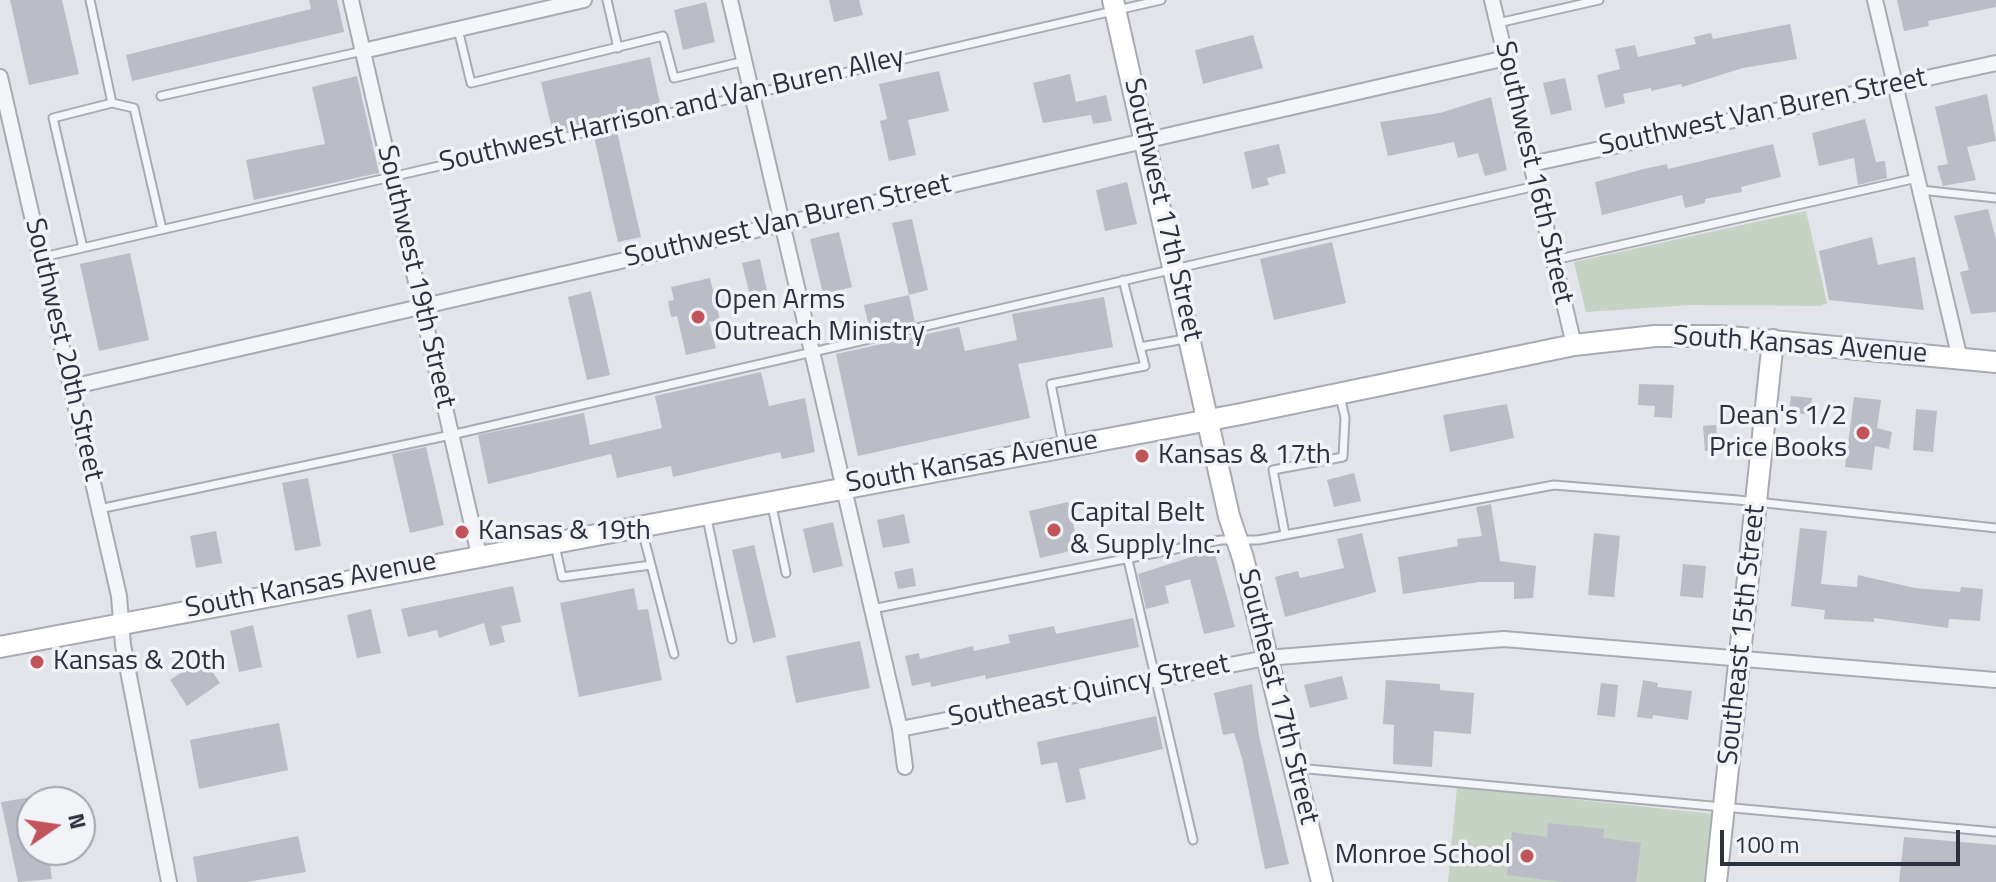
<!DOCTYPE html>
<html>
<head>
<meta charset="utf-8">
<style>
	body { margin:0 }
	#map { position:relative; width:1996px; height:882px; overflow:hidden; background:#e2e4e9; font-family:"Titillium Web",sans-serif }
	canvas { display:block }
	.north { position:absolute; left:16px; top:786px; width:80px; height:80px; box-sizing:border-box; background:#f1f3f6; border:2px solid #a2a5ad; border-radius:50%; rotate:77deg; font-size:22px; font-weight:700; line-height:32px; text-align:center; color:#2c313f }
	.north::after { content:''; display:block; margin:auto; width:28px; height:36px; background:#c1545a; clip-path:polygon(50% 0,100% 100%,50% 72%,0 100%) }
	.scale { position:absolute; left:1720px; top:830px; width:240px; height:36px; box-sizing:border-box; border:4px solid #2c313f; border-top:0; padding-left:10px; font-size:24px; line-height:28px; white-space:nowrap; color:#2c313f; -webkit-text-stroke:6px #f1f3f6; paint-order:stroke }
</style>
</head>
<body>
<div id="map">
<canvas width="1996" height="882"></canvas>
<div class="north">N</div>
<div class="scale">100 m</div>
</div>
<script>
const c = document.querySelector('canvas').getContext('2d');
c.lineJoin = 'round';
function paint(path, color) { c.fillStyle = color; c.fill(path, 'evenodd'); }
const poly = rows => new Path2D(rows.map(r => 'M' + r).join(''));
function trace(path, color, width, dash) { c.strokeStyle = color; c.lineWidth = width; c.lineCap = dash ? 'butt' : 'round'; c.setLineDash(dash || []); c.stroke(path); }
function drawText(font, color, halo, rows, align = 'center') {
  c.font = font + ' "Titillium Web",sans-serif'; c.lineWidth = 7; c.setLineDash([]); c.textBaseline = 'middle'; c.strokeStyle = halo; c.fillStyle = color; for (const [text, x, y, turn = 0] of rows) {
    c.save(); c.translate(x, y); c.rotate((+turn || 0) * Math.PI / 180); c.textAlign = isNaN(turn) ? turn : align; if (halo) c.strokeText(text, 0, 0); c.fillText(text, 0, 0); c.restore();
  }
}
paint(poly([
	[1806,211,1827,303,1821,306,1690,305,1586,312,1574,262],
	[1457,787,1713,814,1706,882,1448,882]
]), '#c6d2c4');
paint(poly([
	[10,0,62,0,79,74,29,85],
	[309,0,337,0,344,32,132,81,126,55,311,9],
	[829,0,859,0,863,15,834,22],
	[1897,0,1996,0,1996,7,1928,21,1929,26,1904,31],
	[706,2,715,42,683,50,674,10],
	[1790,24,1797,59,1743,68,1682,87,1681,84,1651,91,1651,88,1623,94,1625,103,1605,108,1597,75,1620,69,1615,49,1635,45,1638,57,1696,44,1694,37,1711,33,1713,39],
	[1253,35,1263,68,1203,84,1195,50],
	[650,57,661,108,553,133,541,82],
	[939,71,949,111,908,120,916,155,889,161,880,121,887,119,879,84],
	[1070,74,1076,102,1106,95,1112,121,1093,124,1091,115,1043,123,1033,83],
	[357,76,379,173,254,200,246,160,325,144,312,87],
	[1565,78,1572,110,1551,115,1543,83],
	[1987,94,1996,141,1967,147,1976,180,1943,186,1937,166,1948,164,1935,107],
	[1491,97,1507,170,1485,176,1478,153,1458,158,1454,142,1388,156,1380,122,1440,113],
	[1865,119,1876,162,1885,161,1887,178,1858,185,1854,158,1819,166,1812,133],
	[617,132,641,237,618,242,594,137],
	[1279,144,1286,173,1267,178,1269,185,1252,189,1244,152],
	[1773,144,1781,177,1741,187,1742,192,1705,199,1705,203,1685,208,1682,195,1602,215,1595,182,1644,169,1667,164,1668,169],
	[1127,182,1137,224,1105,231,1096,190],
	[1988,209,1996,239,1996,312,1971,314,1960,272,1969,270,1954,216],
	[912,219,928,290,909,295,892,223],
	[839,232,852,287,823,294,810,239],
	[1872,237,1878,265,1915,257,1924,310,1829,300,1819,251],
	[1332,242,1346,303,1274,320,1260,259],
	[130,253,149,340,99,351,80,264],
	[760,259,769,300,752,304,742,263],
	[710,278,720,320,709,322,716,348,686,355,677,316,671,317,668,301,674,300,671,287],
	[591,291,610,375,587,380,568,297],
	[909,295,915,322,870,332,864,305],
	[1104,297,1113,347,1018,364,1030,418,858,456,836,354,959,327,965,351,1017,340,1012,314],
	[761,372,769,406,805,398,815,452,782,459,780,452,673,477,671,466,617,478,611,454,488,484,478,435,584,413,590,445,662,428,655,396],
	[1639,384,1674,385,1672,418,1654,417,1655,406,1638,405],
	[1791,396,1812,398,1810,415,1789,412],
	[1854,397,1881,400,1877,428,1892,432,1889,449,1875,446,1872,470,1845,467],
	[1507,404,1514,438,1450,452,1443,415],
	[1916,409,1937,411,1933,452,1913,450],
	[1716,425,1718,450,1705,451,1703,426],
	[426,447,444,525,410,533,392,454],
	[1354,473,1361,501,1334,507,1327,480],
	[308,478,321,546,295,551,282,483],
	[1068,502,1079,549,1040,558,1029,511],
	[1491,504,1500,561,1536,566,1533,598,1514,599,1514,582,1479,582,1403,594,1398,557,1458,546,1457,539,1482,536,1476,507],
	[904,514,910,543,883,548,877,520],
	[833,522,843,566,813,573,803,529],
	[1800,528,1827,531,1821,584,1857,587,1858,575,1915,588,1960,592,1961,587,1983,589,1980,621,1949,619,1948,628,1874,618,1874,622,1840,620,1824,619,1825,610,1791,606],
	[216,531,222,563,196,568,190,536],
	[1362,533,1376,592,1285,617,1275,577,1298,571,1300,578,1344,568,1337,539],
	[1594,533,1620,536,1614,597,1588,595],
	[754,545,776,637,753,643,732,550],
	[1214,550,1235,627,1204,634,1190,579,1165,586,1169,603,1146,609,1138,574],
	[1683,564,1706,566,1703,598,1680,596],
	[913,568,916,586,898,589,894,572],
	[513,586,521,622,501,626,505,642,490,646,484,623,439,638,437,630,408,637,401,609],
	[634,588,638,610,648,609,662,680,579,697,560,603],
	[371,609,381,653,357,658,347,615],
	[1133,618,1139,647,986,679,985,675,931,687,930,682,912,686,905,656,919,653,920,659,973,646,974,651,1010,643,1008,635,1039,629,1054,626,1056,634],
	[253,625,262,667,239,672,230,631],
	[860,641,870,688,796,703,786,656],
	[203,658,220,683,187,706,170,680],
	[1342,676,1348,699,1310,708,1304,685],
	[1386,680,1440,684,1440,690,1474,693,1471,734,1434,731,1432,767,1393,764,1394,725,1383,724],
	[1643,680,1658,683,1657,687,1692,691,1688,720,1653,715,1652,719,1637,717],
	[1601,683,1618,685,1615,717,1597,715],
	[1252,684,1259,736,1289,864,1265,869,1242,758,1234,733,1223,735,1214,693],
	[1156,716,1163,749,1079,769,1086,799,1066,803,1057,762,1041,765,1037,742],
	[279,723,288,770,199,789,190,740,251,728,253,731,252,728],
	[32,797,32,850,48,850,52,879,18,882,1,802],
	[1548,823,1604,829,1603,838,1641,843,1636,882,1562,882,1507,875,1512,832,1547,837],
	[298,836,306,872,247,882,197,882,193,857],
	[1904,837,1996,845,1996,882,1899,882]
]), '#babdc5');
const lane = poly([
	[90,0,112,103,134,108,162,229],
	[607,0,618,48],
	[1498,23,1599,0],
	[458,29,471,83,663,36,674,78,745,61],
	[161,96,363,51],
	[1920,190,1996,198],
	[83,248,53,118,112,103],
	[43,257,1161,0],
	[1554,260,1917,178],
	[1140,347,1185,339],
	[1063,444,1051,384,1145,366,1123,280],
	[772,506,786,573],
	[99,509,451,435,1536,186],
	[707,518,732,639],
	[642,530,674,654],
	[1285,534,1273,470,1343,457,1345,418,1340,396],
	[555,545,562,577,651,565],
	[1128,560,1193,840],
	[872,609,1221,540,1258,540,1554,485,1738,500,1996,528],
	[1297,768,1996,832]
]);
const street = poly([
	[351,0,479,555],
	[730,0,900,729,905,767],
	[1492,0,1574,345],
	[1875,0,1960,359],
	[363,51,584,0],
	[0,77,119,596,123,645,169,882],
	[1531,164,1996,63],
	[71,387,1506,58],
	[900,729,1266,658,1504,639,1996,680]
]);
const secondary = poly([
	[1113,0,1229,516,1243,558,1322,882],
	[0,647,1241,414,1574,345,1655,336,1719,336,1996,362],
	[1716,882,1773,340]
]);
trace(lane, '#a8abb3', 11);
trace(street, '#a8abb3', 18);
trace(secondary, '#a8abb3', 24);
trace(lane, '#f4f5f8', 7);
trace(street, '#f4f5f8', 14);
trace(secondary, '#fff', 20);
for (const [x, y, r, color] of [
	[698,317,8,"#c1545a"],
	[1863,433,8,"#c1545a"],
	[1142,456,8,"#c1545a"],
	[1054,530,8,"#c1545a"],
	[462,532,8,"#c1545a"],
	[37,662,8,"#c1545a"],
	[1527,856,8,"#c1545a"]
]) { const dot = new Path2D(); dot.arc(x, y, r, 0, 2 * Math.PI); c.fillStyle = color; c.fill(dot); trace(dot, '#f1f3f6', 3); }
drawText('28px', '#2c313f', '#f1f3f6', [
	["Southwest Harrison and Van Buren Alley",672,111,-13],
	["Southwest Van Buren Street",1763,113,-12],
	["Southwest 16th Street",1533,173,77],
	["Southwest 17th Street",1162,210,77],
	["Southwest Van Buren Street",788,222,-13],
	["Southwest 19th Street",415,277,77],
	["South Kansas Avenue",1800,346,4],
	["Southwest 20th Street",63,350,77],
	["South Kansas Avenue",972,463,-10],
	["South Kansas Avenue",311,586,-11],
	["Southeast 15th Street",1743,635,-84],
	["Southeast Quincy Street",1089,692,-11],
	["Southeast 17th Street",1277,697,76]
]);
drawText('28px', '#2c313f', '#f1f3f6', [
	["Open Arms",714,301],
	["Outreach Ministry",714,333],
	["Dean's 1/2",1847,417,"right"],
	["Price Books",1847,449,"right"],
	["Kansas & 17th",1158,456],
	["Capital Belt",1070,514],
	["& Supply Inc.",1070,546],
	["Kansas & 19th",478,532],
	["Kansas & 20th",53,662],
	["Monroe School",1511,856,"right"]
], 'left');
</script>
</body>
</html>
